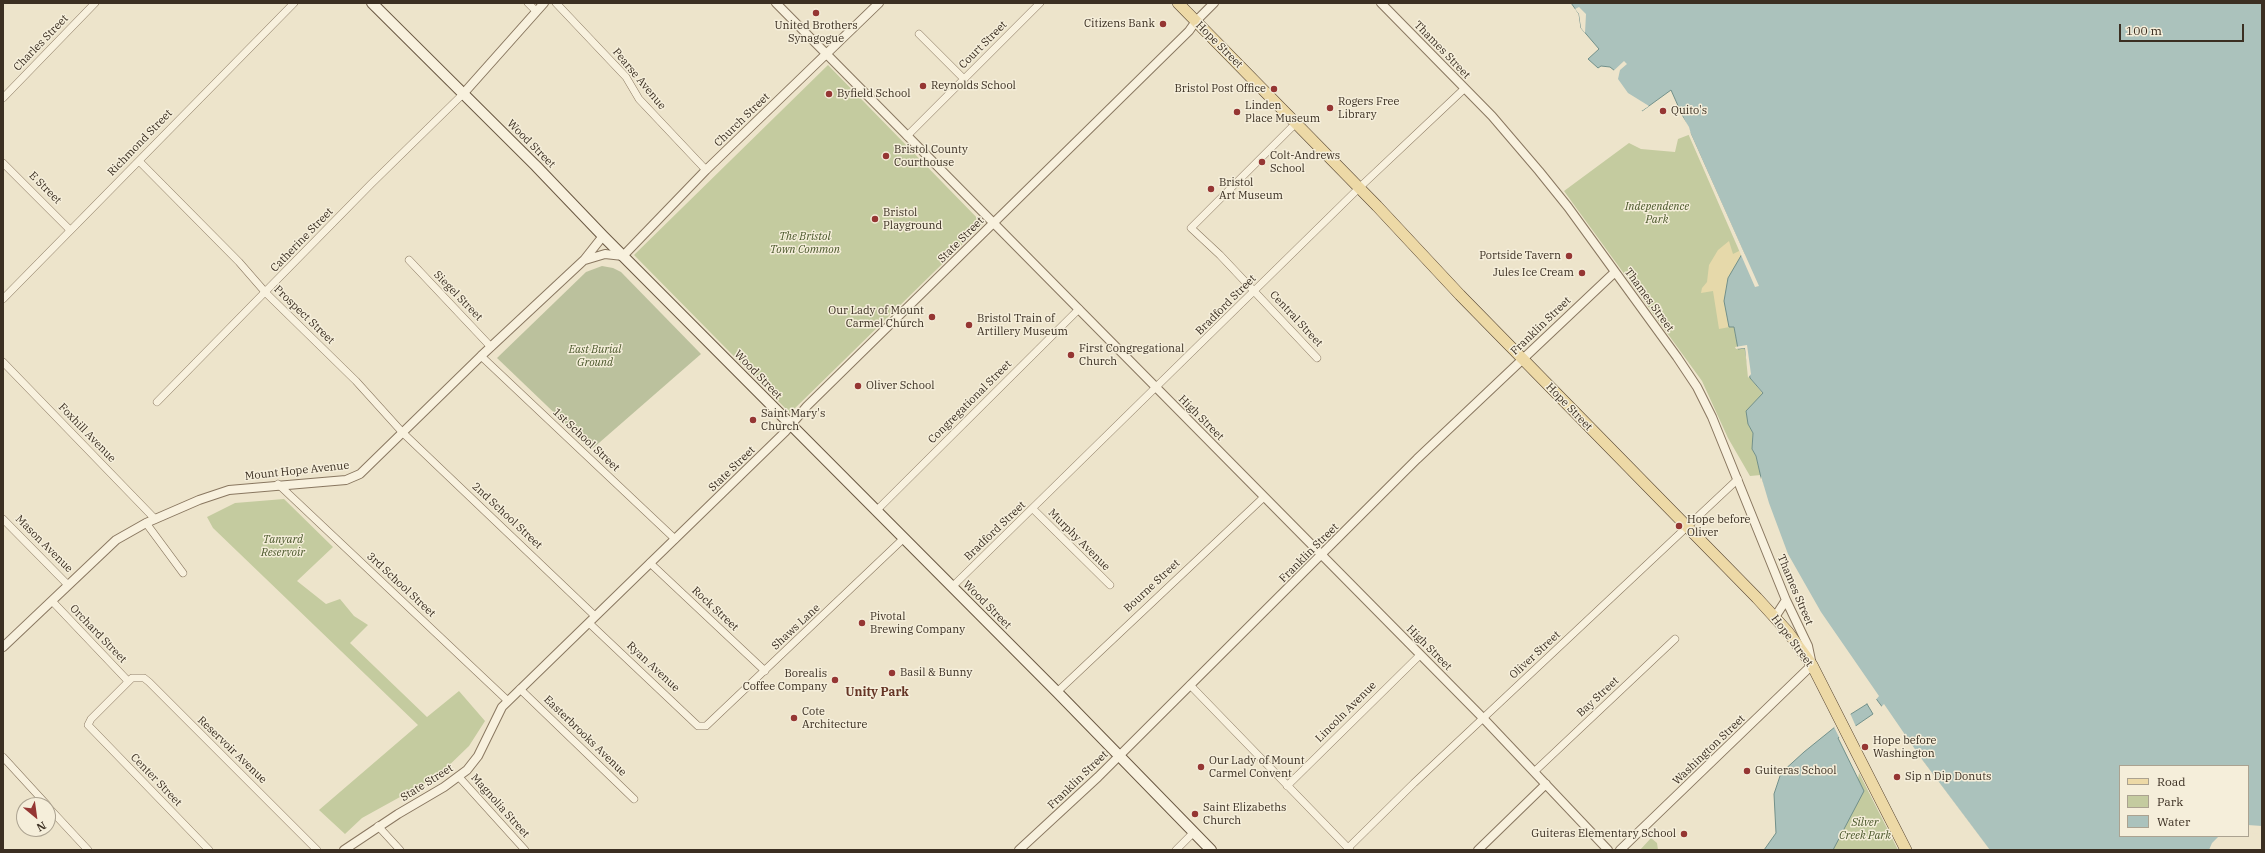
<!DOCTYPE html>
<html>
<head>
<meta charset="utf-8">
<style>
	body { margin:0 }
	#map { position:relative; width:2265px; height:853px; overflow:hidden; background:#ede4cb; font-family:"IBM Plex Serif",serif }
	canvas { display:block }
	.frame { position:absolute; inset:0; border:4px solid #3b2f22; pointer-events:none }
	.legend { position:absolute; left:2119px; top:765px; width:130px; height:72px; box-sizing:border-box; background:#f5eeda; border:1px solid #aba290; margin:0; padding:5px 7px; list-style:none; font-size:12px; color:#3b2f22 }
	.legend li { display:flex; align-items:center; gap:8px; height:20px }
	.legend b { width:20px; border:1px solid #aba290 }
	.north { position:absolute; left:16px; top:797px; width:40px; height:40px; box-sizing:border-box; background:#f5eeda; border:1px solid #aba290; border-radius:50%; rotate:151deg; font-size:11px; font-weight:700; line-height:16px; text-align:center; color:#3b2f22 }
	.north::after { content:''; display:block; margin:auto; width:14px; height:18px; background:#953633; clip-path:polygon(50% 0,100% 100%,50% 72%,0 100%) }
	.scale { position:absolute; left:2119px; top:24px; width:125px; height:18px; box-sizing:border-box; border:2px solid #3b2f22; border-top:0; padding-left:5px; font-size:12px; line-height:14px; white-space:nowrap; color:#3b2f22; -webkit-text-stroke:3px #f5eeda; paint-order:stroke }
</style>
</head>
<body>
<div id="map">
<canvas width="2265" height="853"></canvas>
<div class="frame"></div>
<ul class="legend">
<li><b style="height:5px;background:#edd9a6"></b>Road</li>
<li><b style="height:11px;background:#c4cb9f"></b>Park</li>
<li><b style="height:11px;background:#abc2bc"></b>Water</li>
</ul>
<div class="north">N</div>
<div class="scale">100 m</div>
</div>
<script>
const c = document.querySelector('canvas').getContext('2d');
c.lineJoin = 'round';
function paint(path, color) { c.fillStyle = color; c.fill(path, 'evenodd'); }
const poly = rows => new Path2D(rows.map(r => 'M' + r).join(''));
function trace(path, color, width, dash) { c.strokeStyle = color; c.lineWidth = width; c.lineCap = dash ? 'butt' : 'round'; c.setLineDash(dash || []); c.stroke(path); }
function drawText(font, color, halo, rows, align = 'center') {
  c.font = font + ' "IBM Plex Serif",serif'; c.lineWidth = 3; c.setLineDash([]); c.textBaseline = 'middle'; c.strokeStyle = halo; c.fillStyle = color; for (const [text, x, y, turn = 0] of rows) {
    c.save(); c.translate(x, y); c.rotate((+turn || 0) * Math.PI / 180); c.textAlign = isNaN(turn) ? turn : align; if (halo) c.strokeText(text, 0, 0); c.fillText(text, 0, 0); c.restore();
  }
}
paint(poly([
	[828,65,983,224,790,413,634,255],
	[1691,134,1744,254,1730,327,1734,326,1738,349,1745,348,1750,378,1763,394,1748,424,1753,433,1752,449,1756,456,1761,475,1750,476,1728,438,1702,381,1564,191,1629,143,1641,149,1675,152,1678,139],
	[284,499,333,547,297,581,326,604,340,599,354,616,368,625,350,643,427,717,459,691,485,721,469,746,438,776,362,818,345,834,319,810,418,725,213,528,207,517,235,503],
	[1859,773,1898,850,1830,850,1854,803],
	[1651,838,1657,843,1658,850,1640,850]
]), '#c4cb9f');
paint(poly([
	[1729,241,1733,254,1739,251,1741,252,1755,287,1756,322,1719,329,1713,291,1701,293,1702,288,1707,282,1709,265,1718,250]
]), '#e6d9aa');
paint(poly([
	[602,266,613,268,621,272,701,354,592,449,497,358,586,272]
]), '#bbc19d');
const water = poly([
	[1571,3,2262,3,2262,831,2248,832,2248,766,2120,766,2120,836,2227,836,2218,842,2214,850,1989,850,1839,649,1783,551,1768,508,1756,456,1752,449,1753,433,1748,424,1746,411,1763,393,1750,378,1745,348,1738,349,1734,327,1729,327,1724,301,1728,278,1742,254,1744,254,1671,90,1642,111,1610,75,1615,71,1610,67,1601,66,1598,68,1588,59,1599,49,1581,28,1579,14,1571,3],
	[1867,704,1873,714,1838,738,1864,791,1833,850,1764,850,1776,833,1774,794,1781,773,1804,752,1851,714,1867,704]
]);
paint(water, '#abc2bc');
trace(water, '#72908a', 1);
paint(poly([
	[1579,7,1586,14,1585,33,1581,28,1579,14,1575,9],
	[1624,61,1627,64,1620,70,1618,79,1628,93,1649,106,1640,112,1625,99,1626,96,1608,76],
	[1681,114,1689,127,1691,134,1759,286,1755,287,1680,115],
	[1747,345,1751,374,1748,378,1745,348,1736,349,1735,347],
	[1761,476,1769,503,1788,554,1821,612,1879,696,1875,701,1838,650,1787,564,1774,533,1765,504,1760,481],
	[1884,704,1921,758,1990,850,1986,850,1918,761,1880,708],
	[1850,713,1857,729,1841,739,1841,741,1834,727],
	[2248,825,2262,826,2262,833,2248,834],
	[2219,836,2229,836,2220,843,2216,850,2209,850,2212,843]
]), '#ede4cb');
const minor = poly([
	[528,3,536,11],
	[556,3,626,77,639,99,706,170],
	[919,34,964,79],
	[3,98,95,3],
	[1295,124,1191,228,1220,255,1317,358],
	[907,136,1040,3],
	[139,161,239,262,266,293,356,381,403,433,595,616],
	[3,163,70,230],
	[409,260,491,347],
	[3,299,294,3],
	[481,356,675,539],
	[3,362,155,519],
	[157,402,371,184,463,94],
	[278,484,508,701],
	[1033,509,1110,585],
	[876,511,1079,309],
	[3,519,68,585],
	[146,523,183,573],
	[650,563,765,671],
	[952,587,1359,188,1464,89],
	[52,601,128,681],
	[589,623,698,726,706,726,903,539],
	[1190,685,1350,850],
	[520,689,634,799],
	[1057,692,1264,497],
	[3,757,47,805],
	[1535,771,1675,639],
	[459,777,525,850],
	[1287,786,1420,655],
	[48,807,88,850],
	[378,826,400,850],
	[1348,848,1414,783,1738,479],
	[209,850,88,725,91,719,132,678,144,678,149,682,317,850],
	[1176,850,1194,832]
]);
const tertiary = poly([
	[776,3,1483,718,1608,850],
	[1381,3,1492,116,1539,171,1568,207,1677,357,1697,387,1712,417,1786,600,1808,646,1812,665,1620,850],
	[463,94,544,3],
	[585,260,605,254,623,256,706,170,879,3],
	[1775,617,1786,600],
	[3,647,116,540,146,523,199,500,229,490,346,480,360,474,481,356,584,260,603,236],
	[344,850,398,814,444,787,467,770,478,756,502,707,785,432,807,406,1189,31,1196,21,1214,3],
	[1019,850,1098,777,1417,459,1615,272],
	[1478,850,1546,784]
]);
const secondary = poly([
	[372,3,536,166,603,236,1057,692,1211,850]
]);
const primary = poly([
	[1178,3,1377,206,1460,295,1757,598,1788,632,1812,665,1906,850]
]);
trace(minor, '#897760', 8);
trace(tertiary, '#897760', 10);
trace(secondary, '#6b5943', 12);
trace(primary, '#584633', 12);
trace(minor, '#f8f1de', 7);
trace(tertiary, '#f8f1de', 8);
trace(secondary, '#f8f1de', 10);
trace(primary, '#edd9a6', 11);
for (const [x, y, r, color] of [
	[816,13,4,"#953633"],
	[1163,24,4,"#953633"],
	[923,86,4,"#953633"],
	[1274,89,4,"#953633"],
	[829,94,4,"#953633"],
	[1330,108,4,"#953633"],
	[1663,111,4,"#953633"],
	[1237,112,4,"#953633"],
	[886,156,4,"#953633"],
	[1262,162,4,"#953633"],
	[1211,189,4,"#953633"],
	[875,219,4,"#953633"],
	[1569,256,4,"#953633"],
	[1582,273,4,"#953633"],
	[932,317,4,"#953633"],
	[969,325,4,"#953633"],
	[1071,355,4,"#953633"],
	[858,386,4,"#953633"],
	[753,420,4,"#953633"],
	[1679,526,4,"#953633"],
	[862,623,4,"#953633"],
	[892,673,4,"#953633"],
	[835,680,4,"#953633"],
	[794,718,4,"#953633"],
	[1865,747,4,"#953633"],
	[1201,767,4,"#953633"],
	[1747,771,4,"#953633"],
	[1897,777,4,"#953633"],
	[1195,814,4,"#953633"],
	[1684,834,4,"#953633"]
]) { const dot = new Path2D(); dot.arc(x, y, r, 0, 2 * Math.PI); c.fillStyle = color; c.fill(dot); trace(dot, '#f5eeda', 1.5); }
drawText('11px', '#3b2f22', '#f5eeda', [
	["Citizens Bank",1155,24,"right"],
	["United Brothers",816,26,"center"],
	["Synagogue",816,39,"center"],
	["Reynolds School",931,86],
	["Bristol Post Office",1266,89,"right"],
	["Byfield School",837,94],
	["Rogers Free",1338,102],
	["Library",1338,115],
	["Linden",1245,106],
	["Place Museum",1245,119],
	["Quito's",1671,111],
	["Bristol County",894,150],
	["Courthouse",894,163],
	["Colt-Andrews",1270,156],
	["School",1270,169],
	["Bristol",1219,183],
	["Art Museum",1219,196],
	["Bristol",883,213],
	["Playground",883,226],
	["Portside Tavern",1561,256,"right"],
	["Jules Ice Cream",1574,273,"right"],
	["Our Lady of Mount",924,311,"right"],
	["Carmel Church",924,324,"right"],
	["Bristol Train of",977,319],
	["Artillery Museum",977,332],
	["First Congregational",1079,349],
	["Church",1079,362],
	["Oliver School",866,386],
	["Saint Mary's",761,414],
	["Church",761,427],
	["Hope before",1687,520],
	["Oliver",1687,533],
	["Pivotal",870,617],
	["Brewing Company",870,630],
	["Basil & Bunny",900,673],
	["Borealis",827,674,"right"],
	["Coffee Company",827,687,"right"],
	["Cote",802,712],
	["Architecture",802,725],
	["Hope before",1873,741],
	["Washington",1873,754],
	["Our Lady of Mount",1209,761],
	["Carmel Convent",1209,774],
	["Guiteras School",1755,771],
	["Sip n Dip Donuts",1905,777],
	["Saint Elizabeths",1203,808],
	["Church",1203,821],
	["Guiteras Elementary School",1676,834,"right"]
], 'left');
drawText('11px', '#3b2f22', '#f5eeda', [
	["Charles Street",41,43,-46],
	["Court Street",983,45,-45],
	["Hope Street",1219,45,45],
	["Thames Street",1442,50,46],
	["Pearse Avenue",639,79,50],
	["Church Street",742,120,-44],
	["Richmond Street",140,143,-46],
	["Wood Street",531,144,45],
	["E Street",45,188,45],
	["Catherine Street",302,240,-46],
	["State Street",961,240,-45],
	["Siegel Street",458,296,46],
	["Thames Street",1649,300,54],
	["Bradford Street",1226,305,-45],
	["Prospect Street",304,315,44],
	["Central Street",1296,319,47],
	["Franklin Street",1541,326,-44],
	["Wood Street",758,375,46],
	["Congregational Street",970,402,-45],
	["Hope Street",1569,407,46],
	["High Street",1201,418,45],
	["Foxhill Avenue",87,433,46],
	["1st School Street",586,440,43],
	["State Street",732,469,-44],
	["Mount Hope Avenue",297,471,-6],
	["2nd School Street",507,516,43],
	["Bradford Street",995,531,-44],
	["Murphy Avenue",1079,540,45],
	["Mason Avenue",44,544,45],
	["Franklin Street",1309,553,-45],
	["3rd School Street",401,585,43],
	["Bourne Street",1152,586,-43],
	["Thames Street",1795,590,67],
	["Wood Street",987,605,45],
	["Rock Street",715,609,43],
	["Shaws Lane",796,627,-43],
	["Orchard Street",98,634,46],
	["Hope Street",1792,641,53],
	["High Street",1429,648,45],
	["Oliver Street",1535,655,-43],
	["Ryan Avenue",653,667,43],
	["Bay Street",1598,697,-43],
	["Lincoln Avenue",1346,712,-45],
	["Easterbrooks Avenue",585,736,44],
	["Reservoir Avenue",232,750,44],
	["Washington Street",1709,750,-44],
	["Center Street",156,780,46],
	["Franklin Street",1078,780,-44],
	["State Street",427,783,-32],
	["Magnolia Street",500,806,48]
]);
drawText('italic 11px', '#49562a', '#f5eeda', [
	["Independence",1657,207],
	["Park",1657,220],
	["The Bristol",805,237],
	["Town Common",805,250],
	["East Burial",595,350],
	["Ground",595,363],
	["Tanyard",283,540],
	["Reservoir",283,553],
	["Silver",1865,823],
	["Creek Park",1865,836]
]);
drawText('bold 12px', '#653424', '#f5eeda', [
	["Unity Park",877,693]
]);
</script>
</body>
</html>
